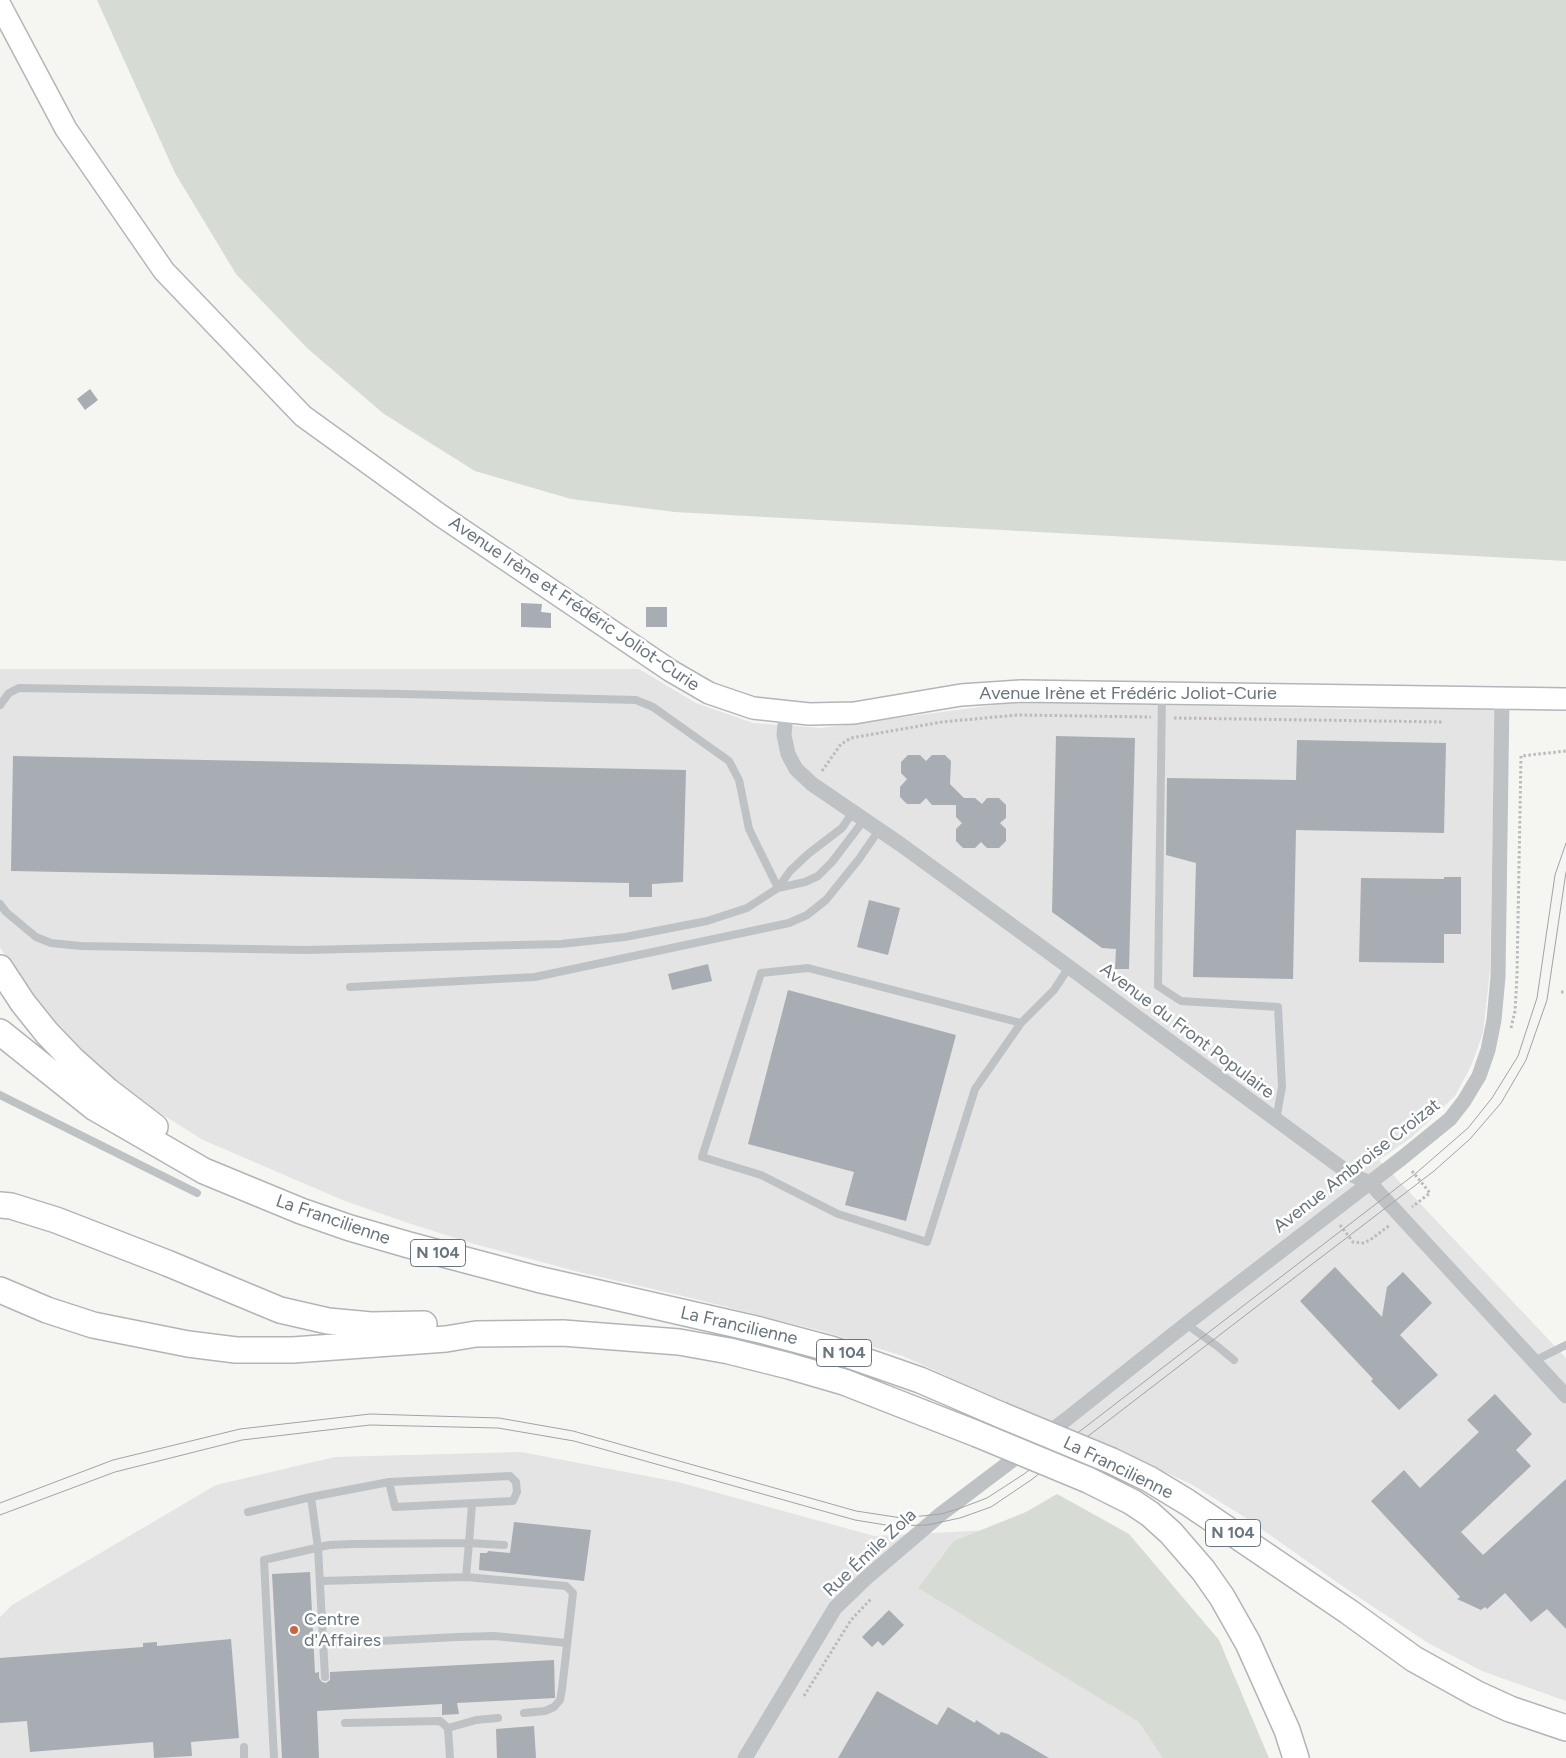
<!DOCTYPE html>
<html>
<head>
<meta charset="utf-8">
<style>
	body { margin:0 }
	canvas { display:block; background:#f5f5f2 }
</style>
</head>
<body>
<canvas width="1566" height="1758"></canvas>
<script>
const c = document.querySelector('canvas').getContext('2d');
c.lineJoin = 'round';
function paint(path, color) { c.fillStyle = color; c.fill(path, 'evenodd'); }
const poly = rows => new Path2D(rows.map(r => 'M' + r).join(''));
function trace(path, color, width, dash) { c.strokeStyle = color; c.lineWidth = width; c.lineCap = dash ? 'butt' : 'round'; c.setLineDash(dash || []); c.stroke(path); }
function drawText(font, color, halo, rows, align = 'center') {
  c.font = font + ' Figtree,sans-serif'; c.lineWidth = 5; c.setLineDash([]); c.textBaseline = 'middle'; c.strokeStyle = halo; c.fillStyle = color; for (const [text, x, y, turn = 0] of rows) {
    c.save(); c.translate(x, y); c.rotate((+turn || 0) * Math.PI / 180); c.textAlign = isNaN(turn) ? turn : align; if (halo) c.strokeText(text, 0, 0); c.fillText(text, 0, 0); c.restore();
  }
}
paint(poly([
	[0,669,639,669,696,703,753,723,821,728,1018,702,1351,709,1495,707,1490,970,1483,1033,1471,1066,1455,1096,1412,1137,1379,1160,1566,1358,1566,1701,1482,1671,1428,1643,1351,1592,1243,1516,1191,1484,1123,1453,969,1386,903,1356,822,1331,683,1296,579,1272,471,1243,408,1223,345,1201,203,1140,160,1113,122,1087,81,1050,52,1020,28,990,0,947],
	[521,1452,678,1482,874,1536,1106,1524,1257,1758,0,1758,0,1617,12,1605,216,1485,335,1457]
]), '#e3e4e3');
paint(poly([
	[97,0,1566,0,1566,561,675,512,571,499,475,471,384,414,307,348,236,274,175,173],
	[1057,1494,1129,1534,1219,1640,1269,1758,1163,1758,1139,1722,918,1588,954,1541,1026,1512]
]), '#d6dbd4');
paint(poly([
	[90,389,98,400,85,410,77,399],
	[521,603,542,604,541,612,551,613,551,628,521,627],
	[646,607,667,607,667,627,646,627],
	[1056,736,1135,738,1129,969,1115,969,1116,949,1102,948,1052,912],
	[1297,740,1446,743,1444,833,1296,830,1293,979,1193,977,1196,863,1166,855,1167,778,1296,780],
	[908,755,920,755,926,761,932,755,945,755,951,761,950,784,964,798,975,798,982,804,987,798,999,798,1006,805,1006,818,1000,823,1006,829,1006,841,999,848,987,848,981,842,975,848,963,848,956,841,956,829,962,823,956,817,956,805,932,805,926,798,920,804,907,804,900,797,900,787,907,779,901,773,901,762],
	[13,756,686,770,683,882,652,884,652,897,629,897,629,883,11,871],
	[1444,877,1461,877,1461,934,1444,934,1444,963,1359,962,1361,878,1444,879],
	[869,900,900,908,888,955,857,947],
	[708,964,712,981,672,990,668,974],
	[788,990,956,1035,906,1221,845,1205,854,1172,748,1144],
	[1335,1267,1382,1317,1387,1287,1403,1272,1432,1303,1400,1335,1438,1375,1399,1410,1371,1381,1373,1379,1300,1301],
	[1495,1394,1532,1434,1516,1450,1531,1466,1461,1532,1483,1555,1566,1479,1566,1629,1547,1609,1531,1622,1505,1593,1487,1609,1485,1607,1481,1610,1457,1599,1460,1597,1371,1501,1404,1470,1420,1488,1479,1432,1467,1420],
	[514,1522,591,1530,584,1581,479,1570,480,1553,487,1553,488,1551,510,1553],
	[310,1572,315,1673,319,1672,319,1678,322,1682,326,1683,330,1680,330,1672,554,1660,555,1698,457,1703,459,1714,442,1715,442,1704,317,1711,319,1758,282,1758,272,1574],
	[889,1610,904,1625,883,1646,878,1641,872,1647,862,1637],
	[231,1639,239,1738,191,1742,192,1756,154,1758,153,1742,30,1752,27,1721,0,1723,0,1658,143,1647,143,1643,157,1642,157,1646],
	[877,1691,937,1725,948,1707,975,1723,976,1720,999,1735,1001,1732,1008,1734,1049,1758,838,1758],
	[534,1726,536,1758,497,1758,496,1729]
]), '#a7adb2');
const secondary = poly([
	[0,5,66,129,164,271,303,416,440,515,671,671,709,693,753,708,809,714,854,713,961,695,1021,691,1566,699]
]);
const trunk = poly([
	[0,968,23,1003,47,1033,72,1059,108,1091,155,1127],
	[0,1032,95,1108,204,1171,301,1211,350,1228,409,1245,537,1279,760,1330,831,1349,920,1380,1001,1415],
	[0,1205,11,1206,56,1220,167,1263,280,1310,328,1321,371,1325,424,1324],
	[0,1290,47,1310,93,1325,188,1344,236,1350,293,1350,446,1339,476,1334,563,1333,679,1342,729,1351,789,1366,844,1382,977,1434],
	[1112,1461,1149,1479,1187,1502,1349,1612,1414,1659,1477,1694,1510,1709,1566,1728],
	[1088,1480,1132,1502,1150,1514,1171,1533,1203,1570,1222,1597,1248,1643,1287,1730,1296,1758]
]);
trace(secondary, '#b2b6ba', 24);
trace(trunk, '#b2b5b8', 28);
trace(poly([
	[1174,718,1444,722],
	[822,771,841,744,851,738,942,722,1017,715,1151,717],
	[1561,992,1566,992],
	[1511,1028,1515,1011,1517,976,1521,756,1566,751],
	[1412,1171,1430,1193,1412,1207],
	[1340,1225,1353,1242,1363,1243,1370,1240,1390,1225],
	[804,1696,851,1620,871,1599]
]), '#b9bbbd', 3, [2.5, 2.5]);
trace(poly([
	[1162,694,1158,986,1181,1001,1278,1007,1282,1087,1276,1120],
	[0,705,9,693,19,688,405,694,636,700,653,707,729,761,739,780,749,829,778,888],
	[778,888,790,871,808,854,842,828,853,812],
	[0,904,6,912,36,937,51,943,81,946,305,950,561,944,625,937,707,921,747,908,778,888,805,882,818,876,832,862,864,820],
	[350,987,535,977,789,923,807,915,826,900,859,859,879,830],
	[1021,1023,808,968,761,973,702,1157,761,1175,838,1214,927,1242,975,1089,1021,1023,1054,990,1069,967],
	[0,1095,197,1193],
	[1186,1324,1217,1346,1234,1360],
	[1534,1361,1566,1345],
	[311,1497,318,1548,325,1677],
	[248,1512,311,1497,389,1482,510,1476,516,1482,517,1492,513,1501,395,1507,389,1482],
	[466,1577,469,1543,504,1545],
	[320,1581,466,1577,566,1586,573,1593,562,1689,560,1700,554,1707,545,1711,524,1713],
	[323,1644,457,1637,494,1636,567,1643],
	[345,1723,440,1721,448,1728,476,1720,498,1718],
	[448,1728,450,1758],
	[244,1747,244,1758],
	[274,1758,264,1560,329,1545,353,1544,469,1543,472,1504]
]), '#bfc2c5', 8);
trace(poly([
	[786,713,784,735,788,754,796,769,812,784,900,844,1069,967,1350,1174,1370,1183,1566,1396],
	[745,1758,835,1608,865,1579,941,1514,1068,1418,1186,1324,1402,1158,1450,1119,1464,1101,1479,1076,1488,1050,1494,1020,1498,977,1502,698]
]), '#bfc2c5', 15);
trace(secondary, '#fff', 21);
trace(trunk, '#fff', 25);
trace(poly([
	[0,1503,113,1460,240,1429,370,1414,499,1418,573,1431,856,1511,902,1518,941,1514,958,1509,987,1498,1024,1474,1415,1174,1468,1128,1492,1098,1518,1056,1537,998,1555,875,1566,843],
	[0,1515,115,1472,242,1440,370,1425,498,1428,574,1441,855,1520,892,1526,927,1525,960,1518,991,1507,1031,1480,1260,1304,1434,1171,1470,1139,1501,1103,1526,1060,1547,1000,1566,872]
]), '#9fa4a9', 1);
const trunkBridge = poly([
	[1001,1415,1112,1461],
	[977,1434,1088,1480]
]);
trace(trunkBridge, '#b2b5b8', 28, []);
trace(trunkBridge, '#fff', 25);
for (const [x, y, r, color] of [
	[294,1630,5,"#cc643b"]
]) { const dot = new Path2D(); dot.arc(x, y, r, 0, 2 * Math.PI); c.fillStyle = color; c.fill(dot); trace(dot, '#fff', 2); }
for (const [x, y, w] of [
	[438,1253,55],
	[844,1353,55],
	[1233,1533,55]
]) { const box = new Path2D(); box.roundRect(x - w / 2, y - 13.5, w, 27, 4); c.fillStyle = '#fff'; c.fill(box); trace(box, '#68747f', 1); }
drawText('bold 16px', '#68747f', null, [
	["N 104",438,1253],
	["N 104",844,1353],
	["N 104",1233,1533]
]);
drawText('18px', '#68747f', '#fff', [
	["Avenue Irène et Frédéric Joliot-Curie",574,604,34],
	["Avenue Irène et Frédéric Joliot-Curie",1128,694],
	["Avenue du Front Populaire",1187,1031,37],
	["Avenue Ambroise Croizat",1357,1166,-38],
	["La Francilienne",333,1220,19],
	["La Francilienne",739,1326,13],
	["La Francilienne",1118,1468,26],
	["Rue Émile Zola",870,1553,-43]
]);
drawText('18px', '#68747f', '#fff', [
	["Centre",304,1620],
	["d'Affaires",304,1641]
], 'left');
</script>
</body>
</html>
